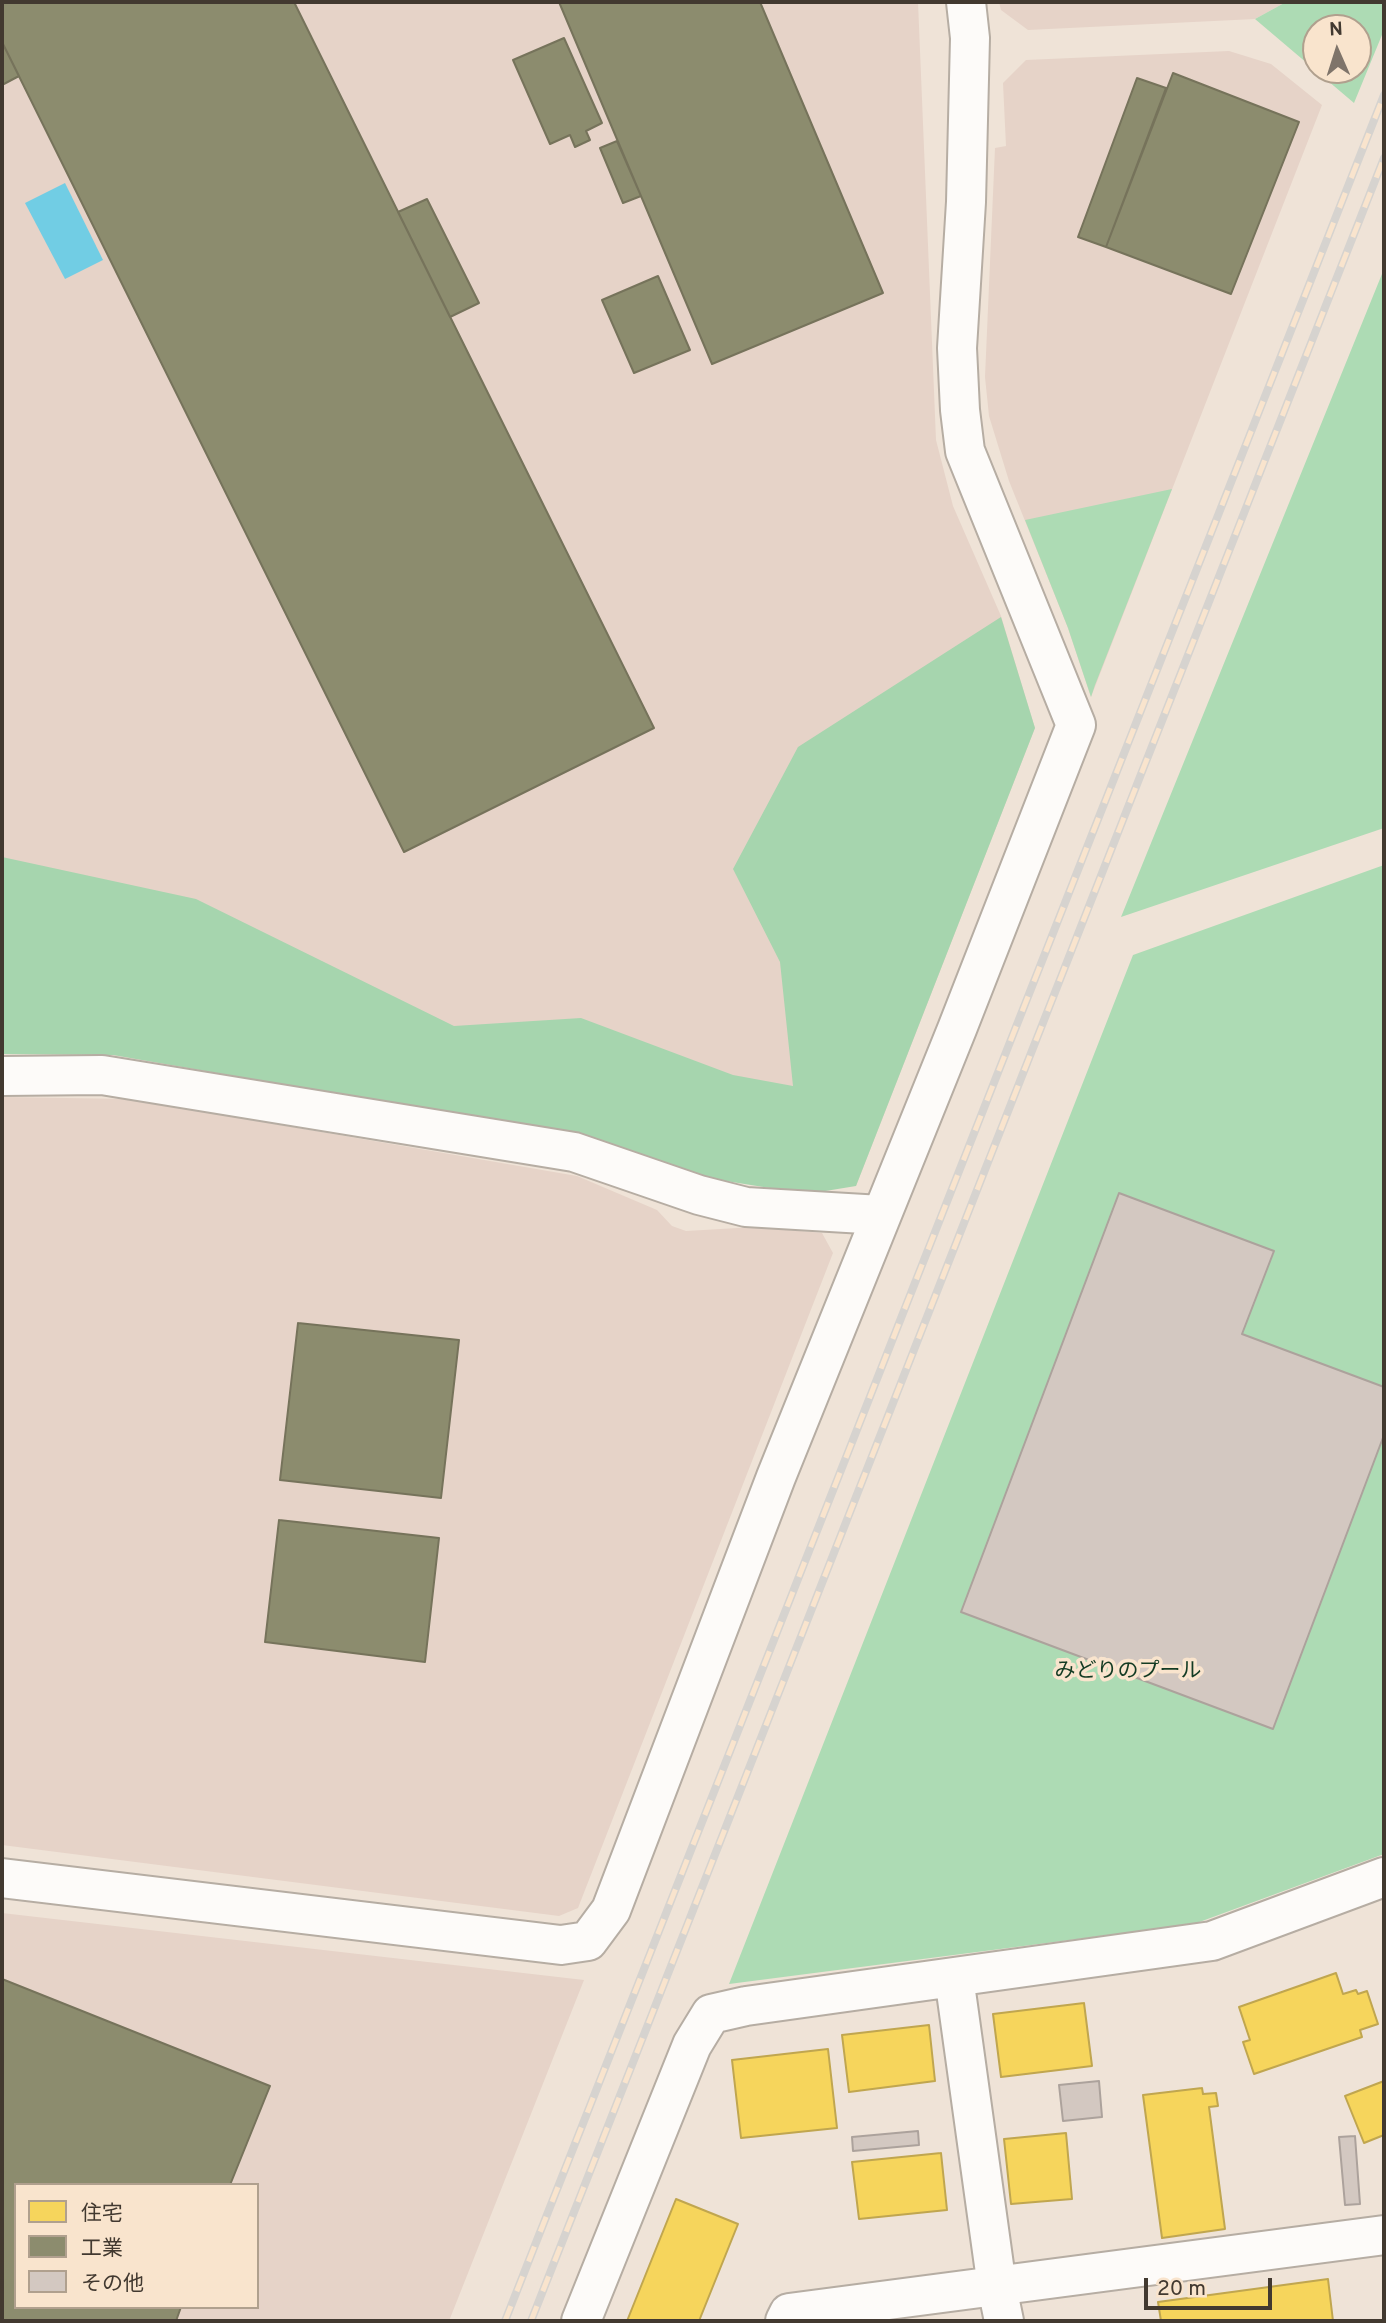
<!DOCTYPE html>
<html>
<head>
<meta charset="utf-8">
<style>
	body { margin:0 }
	#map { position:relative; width:1386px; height:2323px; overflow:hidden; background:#efe3d7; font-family:Overpass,"Noto Sans JP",sans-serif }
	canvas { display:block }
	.frame { position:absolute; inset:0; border:4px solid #423930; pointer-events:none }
	.legend { position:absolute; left:14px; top:2183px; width:245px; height:126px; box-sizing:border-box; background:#f9e4cd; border:2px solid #b0a08e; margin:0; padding:9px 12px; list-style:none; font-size:21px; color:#423930 }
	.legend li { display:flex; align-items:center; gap:14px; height:35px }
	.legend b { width:35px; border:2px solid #b0a08e }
	.north { position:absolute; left:1302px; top:14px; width:70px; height:70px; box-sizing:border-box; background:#f9e4cd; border:2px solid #b0a08e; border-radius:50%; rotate:357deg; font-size:19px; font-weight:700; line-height:28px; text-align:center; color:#423930 }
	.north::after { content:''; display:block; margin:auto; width:24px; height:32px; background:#7f746a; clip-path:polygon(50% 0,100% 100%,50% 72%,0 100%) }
	.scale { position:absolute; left:1144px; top:2278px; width:128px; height:32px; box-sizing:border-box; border:4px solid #423930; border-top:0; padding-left:9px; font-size:21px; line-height:24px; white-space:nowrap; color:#423930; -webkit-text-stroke:5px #f9e4cd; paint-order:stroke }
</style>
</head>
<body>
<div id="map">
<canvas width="1386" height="2323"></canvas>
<div class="frame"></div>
<ul class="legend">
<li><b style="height:19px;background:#f6d55c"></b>住宅</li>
<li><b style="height:19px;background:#8c8c6e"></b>工業</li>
<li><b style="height:19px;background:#d3c8c1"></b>その他</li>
</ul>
<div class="north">N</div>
<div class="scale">20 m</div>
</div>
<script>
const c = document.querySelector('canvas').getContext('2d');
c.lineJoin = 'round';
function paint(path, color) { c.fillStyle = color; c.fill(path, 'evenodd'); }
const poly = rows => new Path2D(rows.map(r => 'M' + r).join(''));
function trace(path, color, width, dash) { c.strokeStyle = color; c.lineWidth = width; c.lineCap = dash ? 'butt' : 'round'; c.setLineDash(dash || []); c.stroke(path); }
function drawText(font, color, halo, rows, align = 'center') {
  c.font = font + ' Overpass,"Noto Sans JP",sans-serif'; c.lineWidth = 7; c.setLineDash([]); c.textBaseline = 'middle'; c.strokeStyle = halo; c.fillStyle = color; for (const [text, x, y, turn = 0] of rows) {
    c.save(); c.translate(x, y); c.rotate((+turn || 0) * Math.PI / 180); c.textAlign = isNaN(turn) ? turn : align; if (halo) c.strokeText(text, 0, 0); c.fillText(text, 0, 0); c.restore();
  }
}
paint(poly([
	[2,2,918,2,936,440,953,506,1001,616,1035,728,856,1186,113,1055,2,1054],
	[999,2,1286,2,1255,19,1028,30,1001,10],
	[1229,51,1271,64,1322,105,1091,697,1068,628,1009,481,989,416,985,377,995,148,1006,146,1003,83,1026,60],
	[2,1097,130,1099,577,1176,657,1210,672,1226,686,1231,755,1227,822,1233,833,1253,578,1908,559,1916,2,1845],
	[2,1913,584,1980,449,2321,2,2321],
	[16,2185,257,2185,257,2307,16,2307]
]), '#e6d3c8');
paint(poly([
	[1286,2,1384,2,1384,30,1354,103,1255,19],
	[1316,28,1358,28,1358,70,1316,70],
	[1384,269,1384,828,1121,917],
	[1172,489,1095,685,1091,697,1068,628,1025,520],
	[1384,865,1384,1854,1194,1924,729,1984,1133,955]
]), '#addbb4');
paint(poly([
	[1001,617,1035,728,856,1186,807,1194,701,1177,582,1136,113,1055,2,1054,2,857,196,899,454,1026,581,1018,733,1075,793,1086,780,962,733,869,798,747]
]), '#a6d5ae');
paint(poly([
	[65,183,103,260,65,279,25,203]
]), '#71cde4');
const homes = poly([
	[1336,1973,1343,1994,1356,1990,1358,1994,1367,1991,1378,2024,1360,2030,1362,2037,1254,2074,1243,2042,1250,2040,1239,2007,1336,1973],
	[1084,2003,1092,2066,1001,2077,993,2014,1084,2003],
	[929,2025,935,2081,849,2092,842,2035,929,2025],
	[828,2049,837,2128,741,2138,732,2060,828,2049],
	[1384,2081,1384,2135,1364,2143,1345,2096,1384,2081],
	[1202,2088,1203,2094,1216,2093,1218,2106,1209,2107,1225,2229,1162,2238,1143,2095,1202,2088],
	[1066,2133,1072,2199,1011,2204,1004,2139,1066,2133],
	[941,2153,947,2210,859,2219,852,2162,941,2153],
	[676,2199,738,2224,699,2321,627,2321,676,2199],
	[1328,2279,1333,2321,1161,2321,1158,2302,1328,2279]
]);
paint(homes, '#f6d55c');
trace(homes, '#c0a64f', 2);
const industry = poly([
	[2,2,294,2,654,728,404,852,2,42,2,2],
	[559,2,760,2,883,293,712,364,559,2],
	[564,38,602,123,586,131,590,140,575,147,570,135,550,144,513,60,564,38],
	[2,42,19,76,2,85,2,42],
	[1173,73,1299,122,1231,294,1106,247,1173,73],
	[1137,78,1166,88,1106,247,1078,237,1137,78],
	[617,141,641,196,623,203,600,148,617,141],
	[427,199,479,303,450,317,398,212,427,199],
	[658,276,690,350,634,373,602,300,658,276],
	[298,1323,459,1340,441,1498,280,1480,298,1323],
	[279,1520,439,1538,425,1662,265,1642,279,1520],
	[2,1979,270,2086,230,2185,16,2185,16,2307,181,2307,176,2321,2,2321,2,1979]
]);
paint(industry, '#8c8c6e');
trace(industry, '#76735b', 2);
const building = poly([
	[1119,1193,1274,1251,1242,1334,1384,1387,1384,1435,1273,1729,961,1612,1119,1193],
	[1099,2081,1102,2117,1063,2121,1059,2085,1099,2081],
	[918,2131,919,2145,853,2151,852,2137,918,2131],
	[1355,2136,1360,2204,1345,2205,1339,2137,1355,2136]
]);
paint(building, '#d3c8c1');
trace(building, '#aca29c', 2);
const street = poly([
	[2,1076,102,1075,574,1152,699,1195,746,1207,881,1215],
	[954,1977,997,2287,1004,2321],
	[581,2321,692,2045,711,2014,746,2006,1212,1941,1384,1877],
	[785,2321,789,2313,1384,2235]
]);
const secondary = poly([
	[2,1878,561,1945,588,1941,611,1910,776,1477,957,1029,1076,725,965,451,960,410,957,348,966,202,970,38,966,2]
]);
trace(street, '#b6ada3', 42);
trace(secondary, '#b6ada3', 42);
trace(street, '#fdfbf9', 38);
trace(secondary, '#fdfbf9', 38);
const rail = poly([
	[505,2321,1384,95],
	[531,2321,1384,158]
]);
trace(rail, '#d6d3cf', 8);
trace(rail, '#f9e4cd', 5, [16]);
drawText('21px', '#133b23', '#f9e4cd', [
	["みどりのプール",1128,1673]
]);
</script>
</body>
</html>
